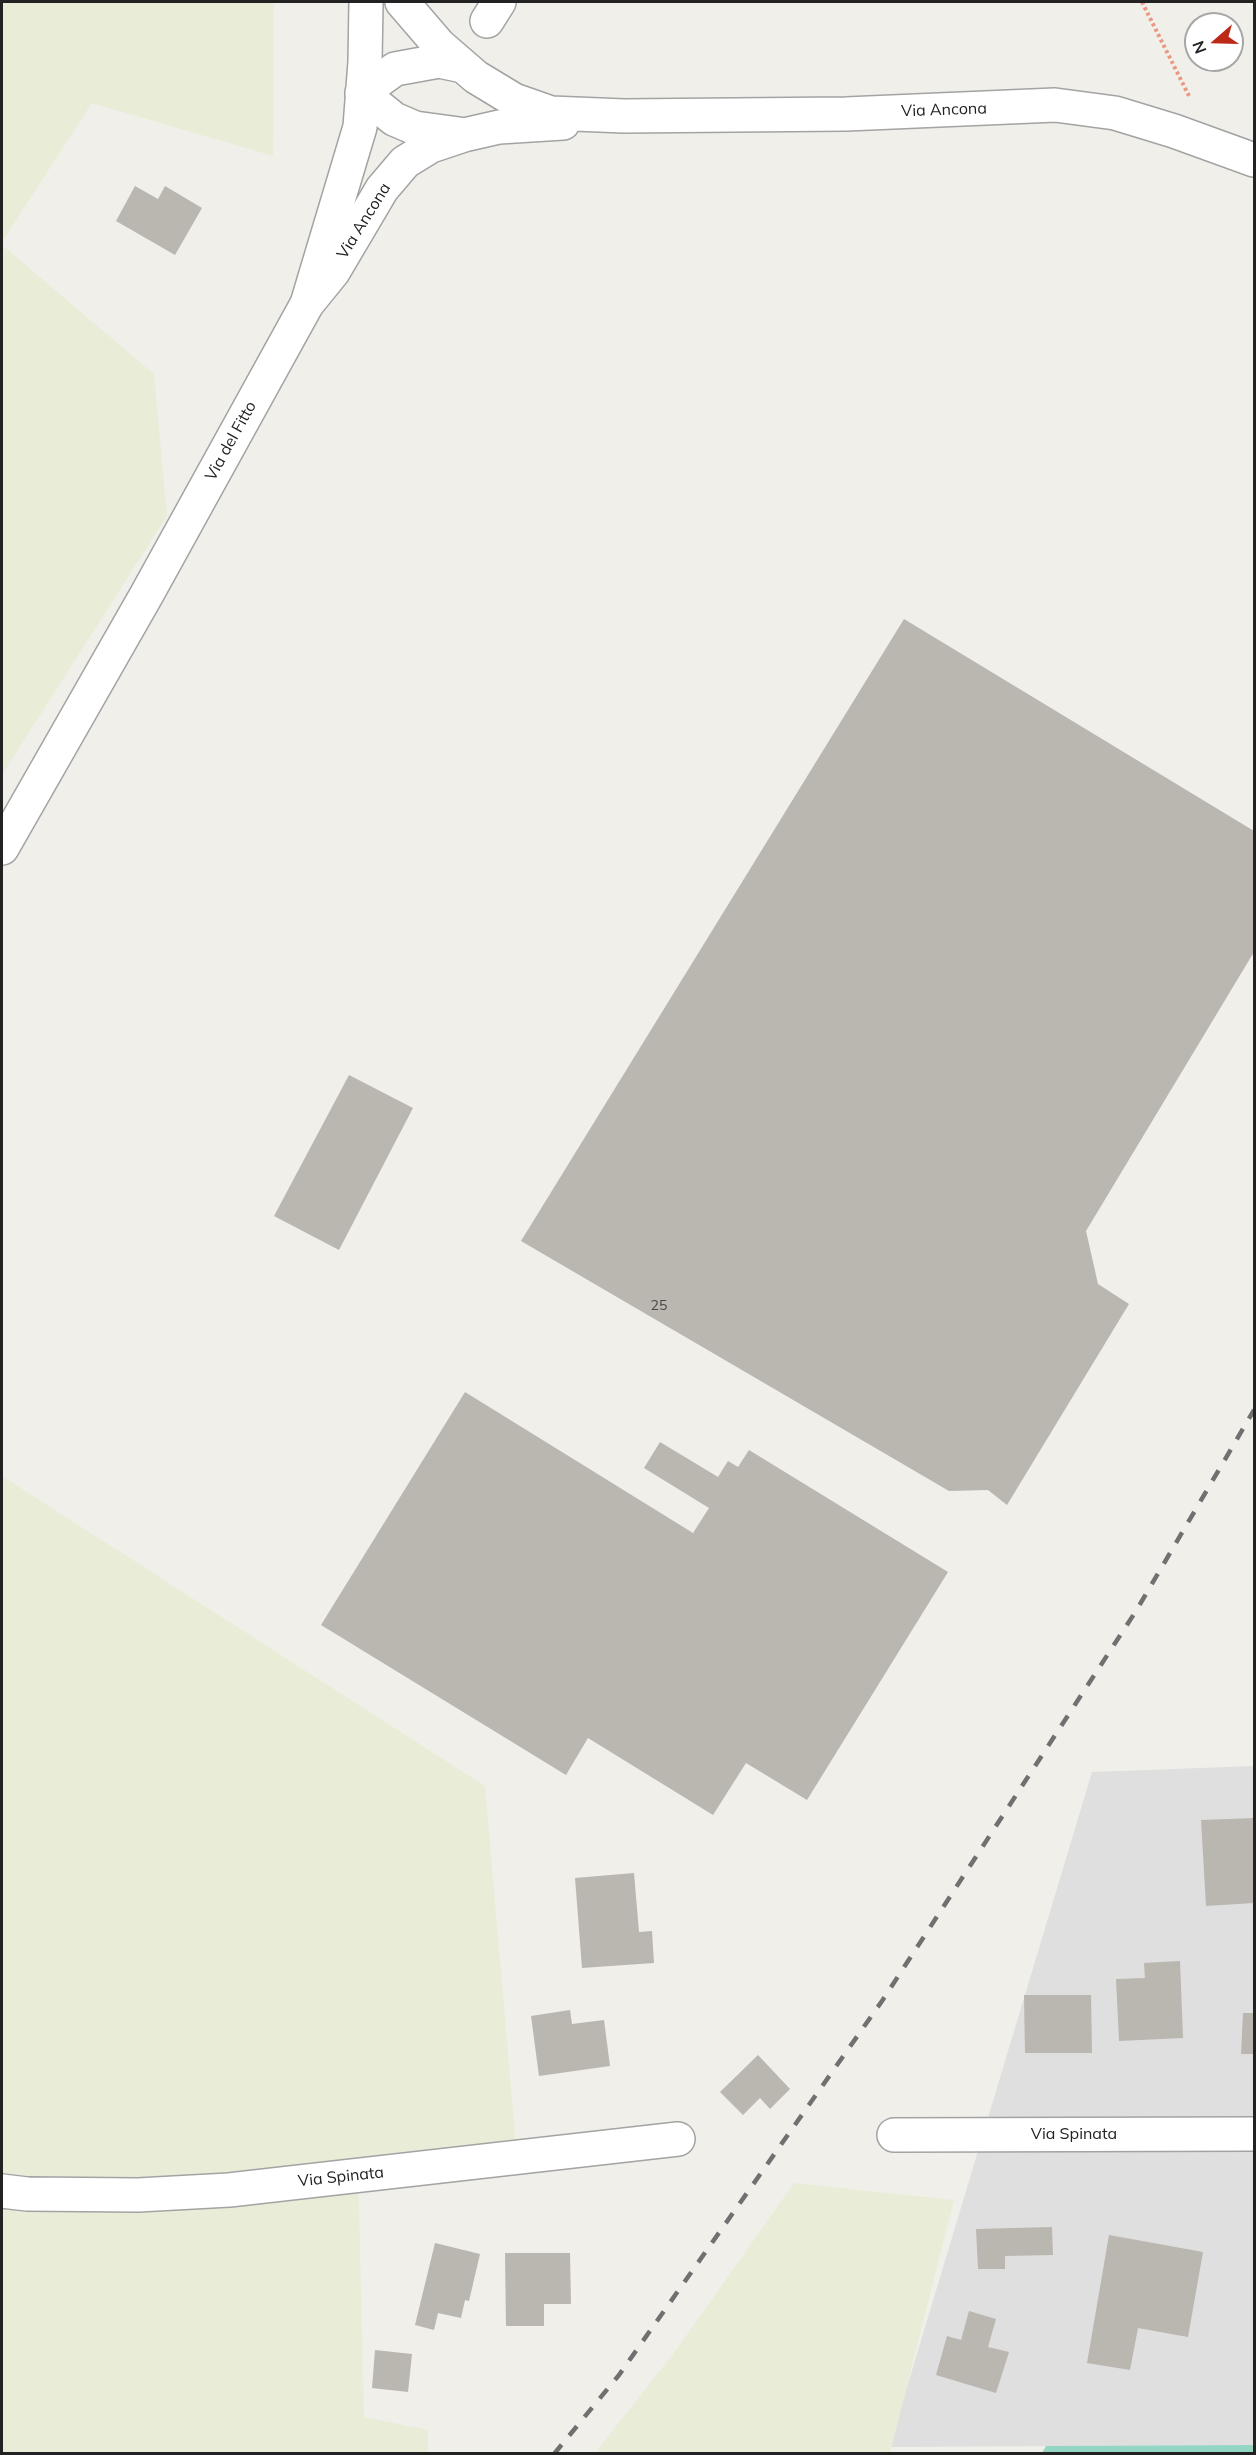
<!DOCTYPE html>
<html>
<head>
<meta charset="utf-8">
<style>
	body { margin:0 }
	#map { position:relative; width:1256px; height:2455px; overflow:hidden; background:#f1efea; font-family:Mulish,sans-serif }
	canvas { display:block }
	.frame { position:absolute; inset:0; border:3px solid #222; pointer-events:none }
	.north { position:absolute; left:1184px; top:12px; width:60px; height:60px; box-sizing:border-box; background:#fff; border:2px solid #a7a7a7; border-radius:50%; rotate:250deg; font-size:16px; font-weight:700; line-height:24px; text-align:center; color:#222 }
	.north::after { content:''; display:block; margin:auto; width:21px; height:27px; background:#bd2917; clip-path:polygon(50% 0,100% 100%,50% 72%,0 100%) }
</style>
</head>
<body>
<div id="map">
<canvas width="1256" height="2455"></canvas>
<div class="frame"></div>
<div class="north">N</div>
</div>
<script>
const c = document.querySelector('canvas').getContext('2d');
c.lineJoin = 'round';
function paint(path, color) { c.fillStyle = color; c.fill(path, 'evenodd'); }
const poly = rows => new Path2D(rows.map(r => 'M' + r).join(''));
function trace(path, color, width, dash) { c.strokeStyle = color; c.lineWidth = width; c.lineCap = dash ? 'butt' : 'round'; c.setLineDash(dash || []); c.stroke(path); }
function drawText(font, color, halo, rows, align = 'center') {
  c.font = font + ' Mulish,sans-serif'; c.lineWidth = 6; c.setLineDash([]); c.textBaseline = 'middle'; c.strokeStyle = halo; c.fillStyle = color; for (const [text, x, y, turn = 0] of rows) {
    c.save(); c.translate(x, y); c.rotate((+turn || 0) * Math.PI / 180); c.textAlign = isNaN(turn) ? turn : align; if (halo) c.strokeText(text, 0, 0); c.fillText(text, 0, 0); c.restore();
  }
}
paint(poly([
	[1254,1766,1254,2445,889,2447,1092,1772]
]), '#e0dfdf');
paint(poly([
	[2,2,274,2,273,156,92,103,2,242],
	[2,245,154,374,167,516,2,775],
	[2,1476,485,1786,516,2145,358,2162,364,2417,428,2430,428,2453,2,2453],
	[794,2183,954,2200,890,2453,595,2453,676,2350]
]), '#e9edd8');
paint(poly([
	[1254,2445,1254,2454,1042,2453,1046,2446]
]), '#92d6c3');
paint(poly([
	[135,186,158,199,165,186,202,208,175,255,116,221],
	[904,619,1254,831,1254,952,1086,1231,1098,1284,1129,1304,1007,1505,988,1490,949,1491,521,1241],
	[349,1075,413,1108,339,1250,274,1216],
	[465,1392,693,1533,709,1508,644,1468,660,1442,718,1477,728,1461,738,1467,749,1450,948,1572,807,1800,746,1763,713,1815,588,1738,566,1775,321,1625],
	[1254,1818,1254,1903,1206,1906,1201,1820],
	[634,1873,639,1932,652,1931,654,1963,582,1968,575,1878],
	[1180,1961,1183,2038,1119,2041,1116,1979,1145,1978,1144,1963],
	[1024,1995,1091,1995,1092,2053,1025,2053],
	[570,2010,572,2024,604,2020,610,2066,539,2076,531,2016],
	[1243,2013,1254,2013,1254,2054,1241,2054],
	[758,2055,790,2089,770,2109,760,2098,743,2115,720,2092],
	[1052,2227,1053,2255,1005,2256,1005,2269,978,2269,976,2229],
	[1109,2235,1203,2252,1188,2337,1138,2328,1130,2370,1087,2363],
	[435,2243,480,2254,469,2301,465,2300,461,2318,438,2313,434,2330,415,2325],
	[505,2253,570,2253,571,2304,544,2304,544,2326,506,2326],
	[969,2311,996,2319,988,2347,1009,2352,996,2393,936,2375,947,2336,961,2340],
	[375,2350,412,2354,408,2392,372,2388]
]), '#bab6b0');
const minor = poly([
	[402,2,439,45,476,77,514,100,551,113,624,116,846,114,1055,105,1115,113,1174,131,1254,160],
	[487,21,499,2],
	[459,134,415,128,394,119,362,93,395,69,439,61,463,66],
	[307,304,333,272,382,189,405,162,431,146,464,135,499,127,563,123],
	[894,2135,1254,2134],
	[2,2191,27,2194,138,2195,229,2190,678,2139]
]);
const tertiary = poly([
	[2,848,147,594,307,304,360,127,365,62,366,2]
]);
trace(minor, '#a3a3a3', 36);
trace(tertiary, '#a3a3a3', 36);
trace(poly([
	[1142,2,1189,96]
]), '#eb9781', 4, [3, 3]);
trace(minor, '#fff', 33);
trace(tertiary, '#fff', 33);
trace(poly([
	[554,2454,619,2375,882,2001,1136,1611,1254,1410]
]), '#707070', 4.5, [12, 12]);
drawText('14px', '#484746', null, [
	["25",659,1306]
]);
drawText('16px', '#222', '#fff', [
	["Via Ancona",944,110,-2],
	["Via Ancona",364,221,-58],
	["Via del Fitto",231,441,-61],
	["Via Spinata",1074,2134],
	["Via Spinata",341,2177,-6]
]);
</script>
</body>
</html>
